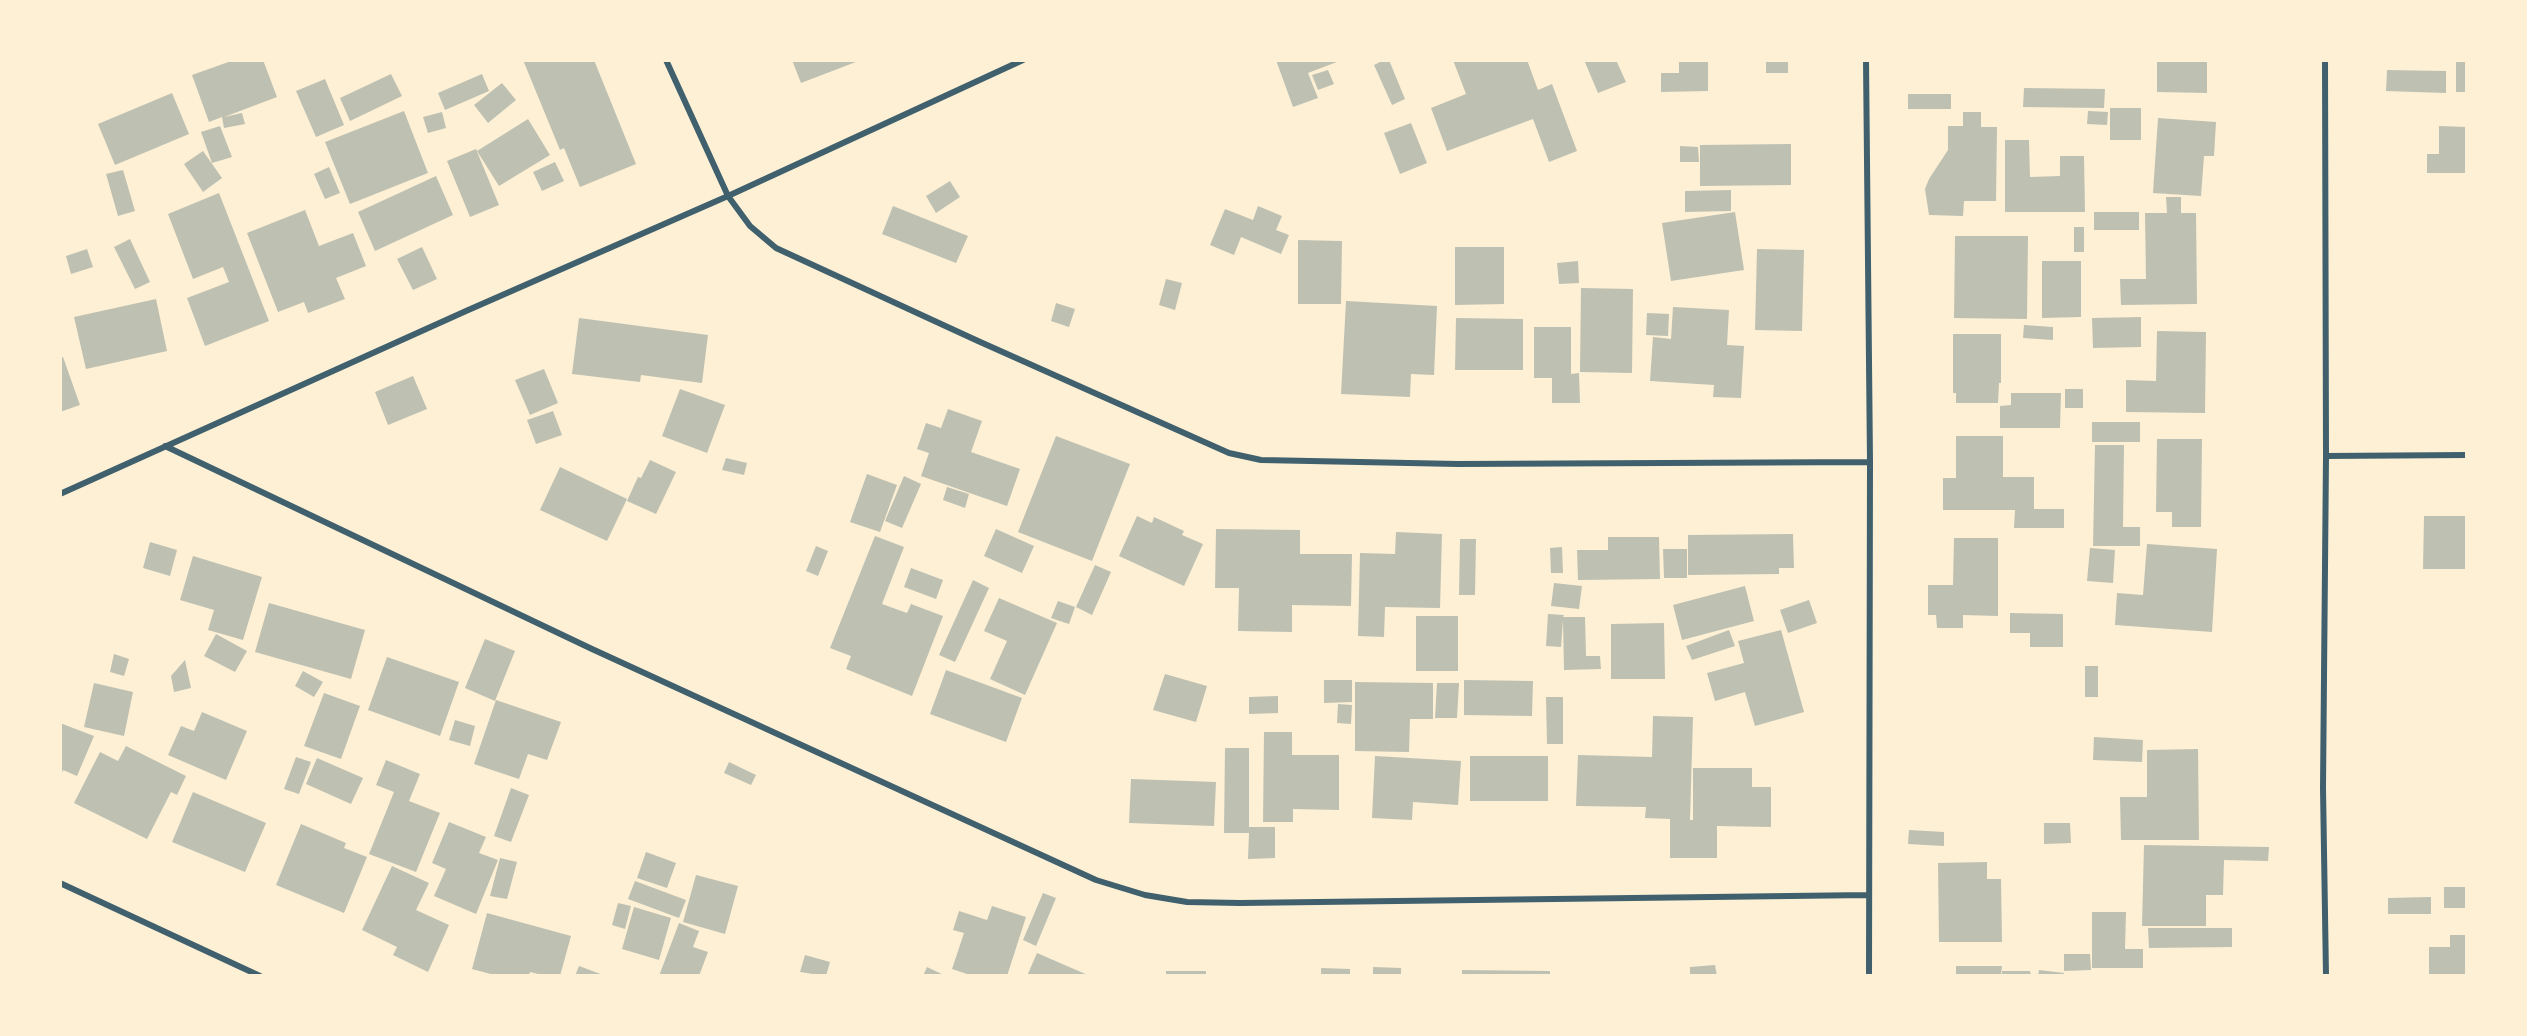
<!DOCTYPE html>
<html>
<head>
<meta charset="utf-8">
<style>
	body { margin:0 }
	#map { position:relative; width:2527px; height:1036px; overflow:hidden; background:#fdf0d5; font-family:"Public Sans",sans-serif }
	canvas { display:block }
	.frame { position:absolute; inset:0; border:62px solid #fdf0d5; pointer-events:none }
</style>
</head>
<body>
<div id="map">
<canvas width="2527" height="1036"></canvas>
<div class="frame"></div>
</div>
<script>
const c = document.querySelector('canvas').getContext('2d');
c.lineJoin = 'round';
function paint(path, color) { c.fillStyle = color; c.fill(path, 'evenodd'); }
const poly = rows => new Path2D(rows.map(r => 'M' + r).join(''));
function trace(path, color, width, dash) { c.strokeStyle = color; c.lineWidth = width; c.lineCap = dash ? 'butt' : 'round'; c.setLineDash(dash || []); c.stroke(path); }
paint(poly([
	[234,60,263,60,277,97,224,117,242,113,245,124,224,128,222,117,209,122,192,75],
	[523,60,594,60,636,164,580,187,564,148,560,150],
	[792,60,861,60,801,83],
	[1276,60,1342,60,1308,73,1318,98,1293,107],
	[1384,60,1389,60,1405,99,1392,105,1374,65],
	[1453,60,1527,60,1538,90,1552,84,1577,151,1549,162,1533,119,1447,151,1431,108,1466,94],
	[1584,60,1616,60,1626,82,1598,93],
	[1679,60,1708,60,1708,91,1661,92,1661,73,1679,73],
	[1766,60,1788,60,1788,73,1766,73],
	[2157,60,2207,60,2207,93,2157,92],
	[2456,60,2467,60,2467,92,2456,92],
	[1328,70,1334,84,1318,90,1312,75],
	[2387,70,2446,71,2446,93,2386,91],
	[391,74,402,96,350,121,340,98],
	[482,74,489,91,445,110,438,93],
	[325,79,344,125,316,137,296,91],
	[502,83,516,100,488,123,474,105],
	[2024,88,2105,89,2104,108,2023,107],
	[172,93,189,134,115,165,98,124],
	[1908,94,1951,94,1951,109,1908,109],
	[2110,108,2141,108,2141,140,2110,140],
	[404,111,428,173,350,204,325,142],
	[2088,111,2108,112,2107,125,2087,124],
	[442,112,446,128,428,133,423,117],
	[1963,112,1981,112,1981,127,1997,127,1996,201,1964,201,1963,216,1929,215,1925,189,1929,179,1948,150,1948,126,1963,126],
	[2158,118,2216,122,2214,156,2204,156,2201,196,2153,193],
	[528,119,550,155,499,186,477,151],
	[1411,123,1427,163,1400,174,1384,133],
	[220,126,232,157,212,163,201,132],
	[2439,126,2467,127,2467,173,2427,173,2427,154,2439,154],
	[2005,140,2029,140,2030,177,2060,176,2060,156,2084,156,2085,212,2005,212],
	[1791,144,1791,185,1700,186,1700,145],
	[1680,146,1698,147,1699,162,1680,162],
	[476,149,499,205,470,217,447,161],
	[203,151,222,178,203,192,184,164],
	[555,162,564,181,542,191,533,172],
	[329,167,340,193,325,199,314,174],
	[123,170,135,211,118,216,106,174],
	[436,176,453,215,375,251,358,212],
	[950,181,960,197,936,213,926,196],
	[1731,190,1731,211,1685,212,1685,191],
	[219,193,269,321,205,346,187,298,229,282,223,267,193,279,168,214],
	[2166,197,2181,197,2181,213,2196,213,2197,304,2121,305,2120,279,2146,279,2145,213,2167,213],
	[893,206,968,236,956,263,882,234],
	[1258,206,1282,216,1276,230,1289,235,1281,254,1241,237,1234,255,1210,245,1225,209,1253,220],
	[305,210,319,246,353,233,366,266,336,278,345,299,308,313,304,302,278,312,247,233],
	[1735,212,1744,270,1671,281,1662,223],
	[2094,212,2139,212,2139,230,2094,230],
	[2074,227,2084,227,2084,252,2074,252],
	[1955,236,2028,236,2027,319,1954,318],
	[130,239,150,282,135,289,114,247],
	[1298,240,1342,241,1341,304,1298,304],
	[422,247,437,279,413,290,397,259],
	[1455,247,1504,247,1504,304,1455,305],
	[87,249,93,267,71,274,66,256],
	[1757,249,1804,250,1802,331,1755,330],
	[1578,261,1579,283,1559,284,1557,263],
	[2042,261,2081,261,2081,317,2042,318],
	[1166,279,1182,283,1175,310,1159,305],
	[1581,288,1633,289,1632,373,1580,372],
	[156,299,167,351,86,369,74,317],
	[1346,301,1437,306,1434,375,1411,374,1410,397,1341,394],
	[1056,303,1075,309,1069,327,1051,321],
	[1673,307,1729,310,1727,345,1744,346,1741,398,1713,397,1714,385,1650,381,1653,337,1671,339],
	[1647,313,1669,314,1668,336,1646,335],
	[2141,317,2141,347,2093,348,2092,318],
	[579,318,708,335,702,383,641,375,640,382,572,374],
	[1456,318,1523,319,1523,370,1455,370],
	[2024,325,2053,327,2053,340,2023,338],
	[1534,327,1571,327,1571,374,1579,373,1580,403,1552,403,1552,378,1534,378],
	[2157,331,2206,332,2205,413,2126,412,2126,380,2156,381],
	[1953,334,2001,334,2001,383,1999,383,1998,403,1956,403,1956,393,1953,393],
	[63,357,80,405,60,412,60,358],
	[544,369,558,403,530,415,515,380],
	[413,376,427,409,388,425,375,392],
	[680,389,725,405,707,453,662,436],
	[2065,389,2083,389,2083,408,2065,408],
	[2011,393,2061,393,2060,428,2000,428,2000,406,2011,405],
	[948,409,982,421,971,452,1020,469,1007,506,921,476,929,453,917,449,926,423,941,428],
	[553,411,562,435,536,444,527,420],
	[2092,422,2140,422,2140,442,2092,442],
	[1056,436,1130,464,1092,561,1018,532],
	[1956,436,2003,436,2003,477,2034,477,2034,509,2064,509,2064,528,2014,528,2015,510,1943,510,1943,478,1956,478],
	[2157,439,2202,439,2201,527,2172,527,2172,512,2156,512],
	[2095,445,2124,445,2123,527,2140,527,2140,546,2093,546],
	[726,458,747,463,744,475,722,470],
	[650,460,676,472,656,514,627,501,638,477,641,478],
	[560,467,627,499,607,541,540,510],
	[867,474,897,485,880,532,850,522],
	[904,476,921,484,902,528,885,521],
	[947,487,969,494,965,508,943,500],
	[1137,516,1152,523,1154,517,1184,531,1182,535,1203,544,1184,586,1119,556],
	[2424,516,2467,516,2467,569,2423,569],
	[996,529,1034,546,1022,573,984,556],
	[1216,529,1300,530,1300,554,1352,554,1351,606,1292,605,1292,632,1238,631,1239,588,1215,588],
	[1396,532,1442,534,1440,608,1385,607,1384,637,1358,636,1360,553,1395,554],
	[1793,534,1794,568,1779,568,1779,574,1688,575,1688,535],
	[875,536,904,547,882,604,907,613,911,604,943,616,912,696,846,669,851,656,830,648],
	[1608,537,1659,537,1660,579,1578,580,1577,550,1608,550],
	[1954,538,1998,538,1998,616,1963,615,1963,628,1937,628,1936,615,1928,615,1928,585,1953,585],
	[1460,539,1476,539,1475,595,1459,595],
	[150,542,177,550,170,576,143,568],
	[2147,544,2217,549,2212,632,2115,625,2117,593,2143,595],
	[816,546,828,551,818,576,806,571],
	[1562,547,1563,573,1551,573,1550,548],
	[2090,548,2115,550,2113,583,2087,581],
	[1663,549,1687,549,1687,578,1664,578],
	[193,556,262,577,243,640,208,630,214,610,180,600],
	[1095,565,1111,572,1092,615,1076,607],
	[911,568,943,580,936,599,904,587],
	[973,580,989,588,955,662,939,655],
	[1554,583,1582,586,1579,609,1551,606],
	[1745,586,1754,621,1682,640,1673,605],
	[999,598,1057,623,1025,695,990,679,1007,641,984,631],
	[1809,600,1817,623,1788,633,1780,610],
	[1058,601,1075,607,1069,624,1051,618],
	[269,603,365,630,351,679,255,652],
	[2010,613,2063,614,2063,647,2030,647,2030,633,2010,633],
	[1548,614,1564,615,1563,617,1585,617,1586,656,1600,656,1601,669,1564,670,1563,620,1561,647,1546,646],
	[1416,616,1458,616,1458,671,1416,671],
	[1664,623,1665,679,1611,679,1611,624],
	[1729,630,1735,646,1692,660,1686,646],
	[1781,630,1804,712,1755,726,1745,692,1715,701,1707,673,1744,663,1738,641],
	[216,634,247,651,235,672,204,656],
	[485,639,515,651,495,701,465,688],
	[114,654,129,659,124,676,110,672],
	[387,657,459,682,440,736,368,710],
	[185,660,191,688,174,692,171,676],
	[2085,666,2098,666,2098,697,2085,697],
	[946,670,1022,698,1006,742,930,714],
	[303,671,323,682,314,697,295,686],
	[1165,674,1207,686,1196,722,1153,710],
	[1324,680,1352,680,1352,702,1324,703],
	[1464,680,1533,681,1532,716,1464,715],
	[1355,682,1433,683,1433,719,1410,719,1409,752,1355,751],
	[94,683,133,692,124,736,84,727],
	[1437,683,1459,683,1457,718,1435,718],
	[324,693,360,706,341,759,304,746],
	[1278,696,1278,713,1249,714,1249,697],
	[1546,697,1563,697,1563,744,1547,744],
	[496,700,561,722,547,760,528,754,519,779,474,764],
	[1338,704,1352,705,1351,724,1337,723],
	[202,712,247,731,226,780,168,755,181,726,194,731],
	[1653,716,1693,717,1690,820,1693,820,1693,768,1752,768,1752,787,1771,787,1771,827,1717,826,1717,858,1670,858,1670,819,1645,818,1646,807,1576,806,1578,755,1652,757],
	[455,720,475,726,470,746,449,740],
	[60,723,94,736,77,776,63,770,60,778],
	[1264,732,1292,732,1292,755,1339,755,1339,810,1293,809,1293,822,1263,822],
	[2094,737,2143,740,2142,762,2093,760],
	[126,746,186,776,177,795,171,792,147,839,74,803,100,752,118,761],
	[1225,748,1249,748,1249,827,1275,827,1275,858,1248,859,1249,833,1224,833],
	[2198,749,2199,840,2121,840,2120,797,2147,797,2147,750],
	[1375,756,1461,761,1458,805,1413,802,1412,820,1372,818],
	[1470,756,1548,756,1548,801,1470,801],
	[296,757,311,762,299,794,284,789],
	[317,758,363,778,351,804,306,784],
	[386,760,420,774,409,801,440,813,416,872,369,854,394,792,376,785],
	[729,762,756,775,751,785,724,773],
	[1131,779,1216,782,1214,826,1129,823],
	[511,788,529,795,511,842,494,836],
	[193,792,266,823,245,872,172,842],
	[449,822,486,837,479,853,498,860,476,914,434,896,446,869,432,863],
	[2044,823,2070,823,2071,843,2044,844],
	[301,824,346,843,344,848,367,857,344,913,276,885],
	[1909,830,1944,832,1944,846,1908,844],
	[2144,845,2269,847,2268,861,2224,860,2223,895,2206,895,2206,926,2142,926],
	[646,852,676,863,667,888,637,878],
	[500,858,517,862,507,899,490,896],
	[1987,862,1987,879,2001,879,2002,942,1939,942,1938,863],
	[392,866,429,883,416,910,449,925,428,972,393,955,397,947,362,930],
	[696,875,738,886,725,934,683,922],
	[635,881,686,900,679,918,628,899],
	[2444,887,2467,887,2467,908,2444,908],
	[1043,893,1056,898,1036,946,1023,940],
	[2431,897,2431,914,2388,914,2388,898],
	[618,903,631,906,625,929,612,925],
	[992,906,1026,917,1007,976,973,976,952,969,964,933,953,930,959,911,987,920],
	[634,907,671,918,659,960,622,949],
	[2092,912,2126,912,2125,949,2143,949,2143,968,2092,968],
	[487,913,571,936,560,976,546,976,530,972,529,976,498,976,472,969],
	[679,923,699,931,693,947,708,952,699,976,659,976],
	[2148,928,2232,928,2232,947,2149,948],
	[2450,935,2467,935,2467,976,2429,976,2429,947,2450,947],
	[1037,953,1090,976,1027,976],
	[2064,954,2090,954,2091,970,2064,971],
	[805,955,830,962,826,976,800,972],
	[1715,965,1717,976,1690,976,1690,967],
	[579,966,606,976,575,976],
	[1956,966,2002,966,2001,976,1956,976],
	[927,967,946,976,923,976],
	[1373,967,1401,968,1401,976,1373,976],
	[1321,968,1350,969,1350,976,1321,976],
	[1462,970,1550,971,1550,976,1462,976],
	[2039,970,2064,973,2064,976,2038,976],
	[1166,971,1206,971,1206,976,1166,976],
	[2002,971,2030,971,2031,976,2002,976]
]), '#bec0b2');
trace(poly([
	[666,60,728,196,750,226,776,248,978,341,1229,453,1261,460,1458,464,1870,462],
	[1866,60,1870,462,1869,976],
	[2325,60,2326,456,2323,788,2326,976],
	[165,446,592,649,1096,880,1145,895,1187,902,1240,903,1868,895],
	[2326,456,2467,455],
	[60,494,466,311,728,196,1023,60],
	[60,883,260,976]
]), '#3f606c', 6);
</script>
</body>
</html>
